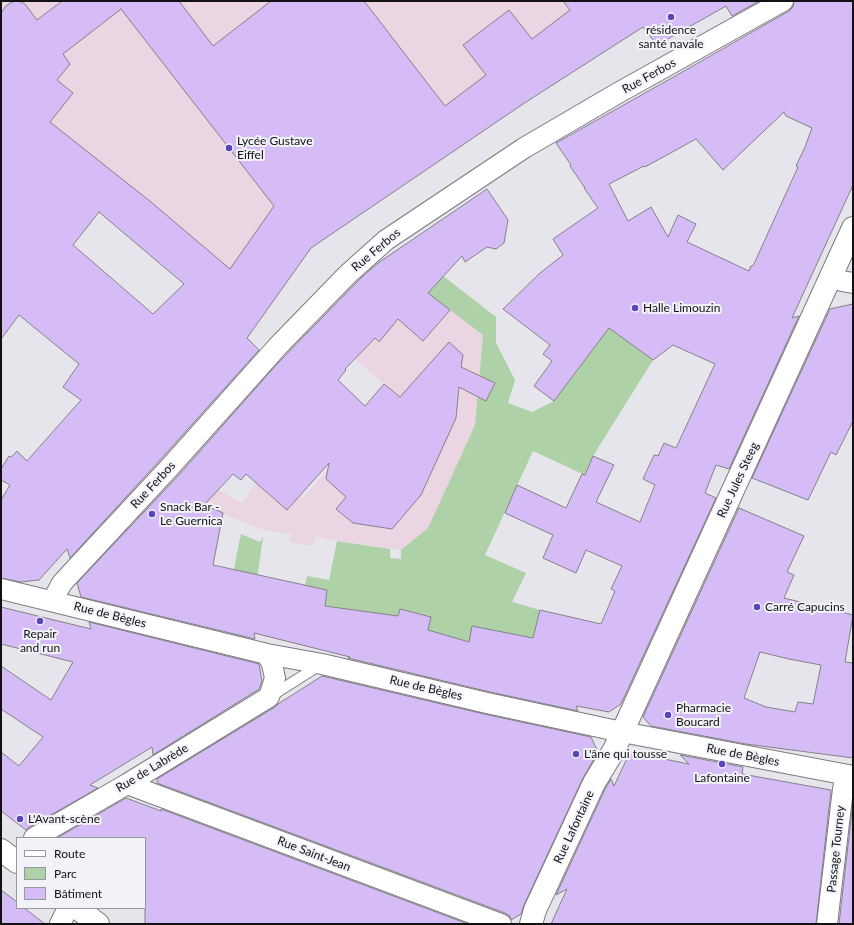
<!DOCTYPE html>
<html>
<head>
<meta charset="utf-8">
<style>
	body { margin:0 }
	#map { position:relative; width:854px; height:925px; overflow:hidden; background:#e5e5eb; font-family:Lato,sans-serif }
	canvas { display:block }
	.frame { position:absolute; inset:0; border:2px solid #121214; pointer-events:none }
	.legend { position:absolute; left:16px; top:837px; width:130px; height:72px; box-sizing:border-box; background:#f2f3f8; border:1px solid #98999d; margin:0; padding:5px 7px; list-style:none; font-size:12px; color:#121214 }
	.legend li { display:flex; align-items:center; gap:8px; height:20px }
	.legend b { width:20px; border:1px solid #98999d }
</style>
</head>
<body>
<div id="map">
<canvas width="854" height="925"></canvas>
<div class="frame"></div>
<ul class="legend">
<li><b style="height:5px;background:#fff"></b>Route</li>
<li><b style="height:11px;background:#aed1a7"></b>Parc</li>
<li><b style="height:11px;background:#d6bcf7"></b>Bâtiment</li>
</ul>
</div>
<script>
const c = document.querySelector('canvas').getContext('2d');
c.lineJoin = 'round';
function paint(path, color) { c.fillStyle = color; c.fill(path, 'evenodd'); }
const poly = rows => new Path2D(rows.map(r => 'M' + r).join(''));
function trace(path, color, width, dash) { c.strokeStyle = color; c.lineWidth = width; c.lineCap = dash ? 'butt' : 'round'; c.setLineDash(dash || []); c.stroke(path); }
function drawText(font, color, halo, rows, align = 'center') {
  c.font = font + ' Lato,sans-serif'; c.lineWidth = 4; c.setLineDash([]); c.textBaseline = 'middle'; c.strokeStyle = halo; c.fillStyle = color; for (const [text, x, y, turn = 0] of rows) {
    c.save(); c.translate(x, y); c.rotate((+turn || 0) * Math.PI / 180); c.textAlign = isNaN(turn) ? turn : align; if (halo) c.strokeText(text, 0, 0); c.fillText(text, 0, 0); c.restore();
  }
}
paint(poly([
	[1,1,623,1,526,102,211,307,79,195,1,294],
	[450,310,483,335,475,425,428,528,401,550,315,537,313,546,289,542,291,534,264,530,223,514,195,499,218,490,242,503,256,483,288,510,300,495,303,498,394,393,355,359,374,338,379,342,398,319,423,341]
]), '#ebd5e2');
paint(poly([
	[403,246,433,268,496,317,496,343,515,380,508,403,532,412,554,401,600,340,556,288,653,360,593,456,585,475,533,451,485,555,526,573,512,602,540,610,534,638,469,642,460,639,459,644,427,634,430,616,400,609,397,622,369,612,325,606,327,593,321,591,300,609,307,576,329,580,337,541,390,549,390,558,401,559,401,550,428,528,475,425,483,335,383,259],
	[241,534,260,542,263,537,258,572,258,575,234,570,237,553]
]), '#aed1a7');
const building = poly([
	[18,1,25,4,37,20,62,1,179,1,213,46,271,1,364,1,445,106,486,75,463,45,509,10,532,39,570,10,563,1,759,1,732,16,726,6,657,45,643,27,526,102,311,248,247,338,259,350,160,460,70,558,67,549,39,580,21,582,1,578,1,500,10,485,1,480,1,469,9,456,11,457,17,451,27,461,81,400,63,387,79,364,19,315,1,339,1,13,6,6,12,2,18,1],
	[121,9,274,206,230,269,151,202,50,122,73,93,57,80,70,64,63,54,121,9],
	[99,212,184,284,153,314,73,245,99,212],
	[794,1,853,1,853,185,792,318,799,316,729,469,716,465,705,493,716,498,621,704,609,712,576,706,578,711,490,692,348,658,350,657,254,633,255,639,81,597,77,583,178,476,278,363,362,277,378,263,487,189,508,220,504,243,496,249,487,247,465,262,462,256,428,293,450,310,423,341,398,319,379,342,375,338,345,369,346,370,338,380,365,406,384,384,400,397,449,342,463,355,461,367,495,383,486,401,459,387,456,418,421,495,392,529,353,523,336,509,346,497,326,479,329,463,287,510,246,474,241,480,233,474,204,505,223,513,213,565,327,590,325,606,398,616,400,609,431,617,428,630,469,642,472,626,533,638,540,610,601,624,615,591,611,589,622,566,586,550,576,573,543,558,553,535,505,513,517,485,566,508,582,474,585,475,593,456,614,465,596,502,640,522,655,485,643,479,654,455,658,456,664,443,676,448,715,364,673,345,653,360,609,328,554,401,534,386,552,361,543,354,550,345,503,309,540,273,563,255,553,239,598,208,584,188,585,188,570,166,571,165,556,143,677,75,789,11,793,7,794,1],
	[784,112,786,116,812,128,805,147,796,166,798,167,753,266,751,266,749,271,687,242,696,224,678,215,668,237,651,207,628,221,609,184,644,166,645,167,696,139,723,170,784,112],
	[853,304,853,421,836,455,831,452,808,500,752,478,830,309,853,304],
	[739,508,804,536,787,572,794,575,784,598,853,615,845,662,853,663,853,758,746,744,651,726,643,717,739,508],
	[760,652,789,659,821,665,813,704,798,702,795,712,766,707,744,698,760,652],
	[1,607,91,629,89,622,259,664,262,681,259,689,153,755,152,747,90,785,98,788,28,828,26,830,1,811,1,752,19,766,43,737,1,709,1,666,51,700,73,662,1,644,1,607],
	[322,676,484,714,591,737,598,752,583,778,524,905,521,914,511,920,510,916,505,913,157,783,157,779,275,707,278,704,322,676],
	[630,752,689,764,680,755,743,767,742,774,831,790,816,924,551,924,567,889,556,895,605,789,611,779,614,786,630,752],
	[126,798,161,811,161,809,468,924,145,924,145,838,57,838,126,798],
	[853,802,853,924,839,924,853,802],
	[1,890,17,902,17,908,24,908,45,924,1,924,1,890]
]);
paint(building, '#d6bcf7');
trace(building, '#838186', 1);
const service = poly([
	[271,696,320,665]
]);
const minor = poly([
	[832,275,842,281,853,283],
	[1,589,267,654,322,664,487,703,622,732,853,776],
	[54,602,57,592,62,583,169,468,278,346,348,274,386,240,524,148,618,93,783,1],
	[127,784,501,924],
	[34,838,127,784,269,697,275,678,272,664,267,654],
	[60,924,68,908],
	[827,924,843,789,846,775]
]);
const tertiary = poly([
	[1,850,17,862],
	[77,908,98,924],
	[531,924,535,910,594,783,614,750,853,228]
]);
trace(service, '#7b7b80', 12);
trace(minor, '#7b7b80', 22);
trace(tertiary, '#7b7b80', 24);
trace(service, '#fff', 10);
trace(minor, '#fff', 20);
trace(tertiary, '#fff', 22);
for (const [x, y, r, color] of [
	[671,17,4,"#5844bc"],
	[229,148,4,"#5844bc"],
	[635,308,4,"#5844bc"],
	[152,514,4,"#5844bc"],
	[757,607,4,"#5844bc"],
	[40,621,4,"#5844bc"],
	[668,715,4,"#5844bc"],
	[576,754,4,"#5844bc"],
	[722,764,4,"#5844bc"],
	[20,819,4,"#5844bc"]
]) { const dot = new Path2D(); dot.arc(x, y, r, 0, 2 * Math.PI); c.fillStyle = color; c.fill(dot); trace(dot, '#f2f3f8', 1.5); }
drawText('12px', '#121214', '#f2f3f8', [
	["résidence",671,30,"center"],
	["santé navale",671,44,"center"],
	["Lycée Gustave",237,141],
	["Eiffel",237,155],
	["Halle Limouzin",643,308],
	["Snack Bar -",160,507],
	["Le Guernica",160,521],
	["Carré Capucins",765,607],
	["Repair",40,634,"center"],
	["and run",40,648,"center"],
	["Pharmacie",676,708],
	["Boucard",676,722],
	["L'âne qui tousse",584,754],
	["Lafontaine",722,778,"center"],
	["L'Avant-scène",28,819]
], 'left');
drawText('12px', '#121214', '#f2f3f8', [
	["Rue Ferbos",649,76,-29],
	["Rue Ferbos",376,250,-40],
	["Rue Jules Steeg",738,480,-65],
	["Rue Ferbos",153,485,-47],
	["Rue de Bègles",110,615,14],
	["Rue de Bègles",426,688,13],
	["Rue de Bègles",743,755,11],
	["Rue de Labrède",152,768,-31],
	["Rue Lafontaine",574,827,-65],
	["Passage Tourney",836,849,-84],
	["Rue Saint-Jean",314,854,21]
]);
</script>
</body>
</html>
